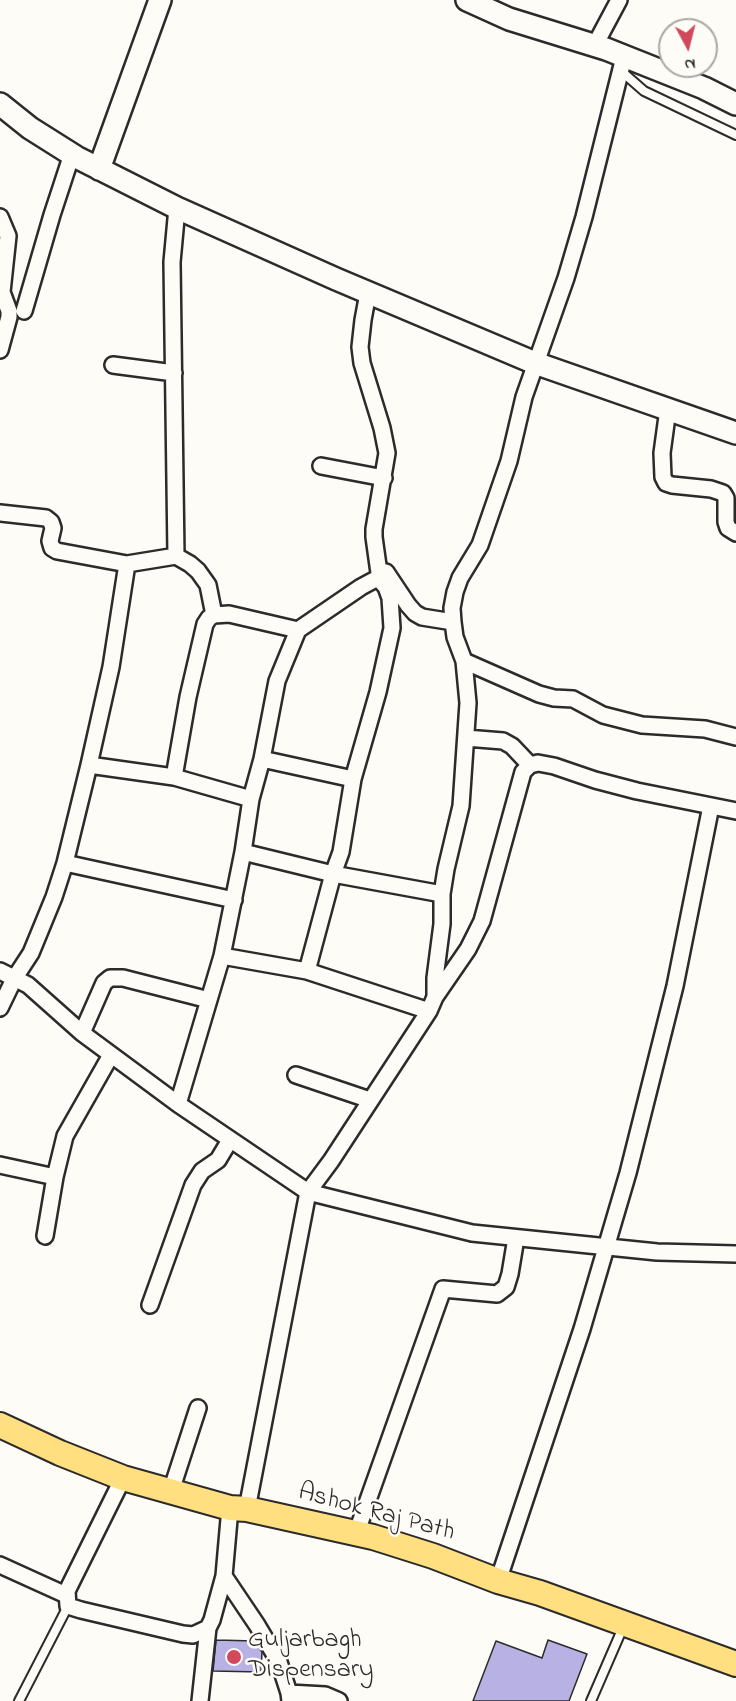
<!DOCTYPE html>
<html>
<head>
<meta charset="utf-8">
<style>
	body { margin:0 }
	#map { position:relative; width:736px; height:1701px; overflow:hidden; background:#fdfcf7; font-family:"Indie Flower",sans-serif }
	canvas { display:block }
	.north { position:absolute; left:658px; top:18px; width:60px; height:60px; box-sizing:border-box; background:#fdfcf7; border:2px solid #a9a8a5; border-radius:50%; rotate:173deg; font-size:16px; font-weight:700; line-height:24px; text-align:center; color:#2b2b2b }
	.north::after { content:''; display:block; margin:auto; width:21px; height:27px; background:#d1495b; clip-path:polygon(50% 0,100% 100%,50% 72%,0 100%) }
</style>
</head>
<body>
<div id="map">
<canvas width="736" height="1701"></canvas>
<div class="north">N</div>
</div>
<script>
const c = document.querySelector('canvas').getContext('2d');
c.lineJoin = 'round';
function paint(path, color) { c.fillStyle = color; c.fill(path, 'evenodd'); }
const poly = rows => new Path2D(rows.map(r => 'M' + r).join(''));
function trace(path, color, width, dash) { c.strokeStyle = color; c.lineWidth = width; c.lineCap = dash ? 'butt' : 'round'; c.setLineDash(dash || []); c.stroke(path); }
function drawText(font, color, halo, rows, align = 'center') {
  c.font = font + ' "Indie Flower",sans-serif'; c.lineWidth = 5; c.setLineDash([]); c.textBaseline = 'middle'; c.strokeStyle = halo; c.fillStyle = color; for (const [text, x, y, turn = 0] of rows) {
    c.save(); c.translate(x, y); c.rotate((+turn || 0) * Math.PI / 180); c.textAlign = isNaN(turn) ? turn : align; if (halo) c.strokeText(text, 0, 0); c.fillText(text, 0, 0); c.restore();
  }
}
const building = poly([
	[216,1640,255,1641,262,1652,261,1672,213,1671,216,1640],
	[548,1640,587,1654,569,1701,473,1701,496,1641,542,1658,548,1640]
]);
paint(building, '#b7b2e3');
trace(building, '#2b2b2b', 1.5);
const lane = poly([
	[620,70,644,91,736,135],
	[19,1701,68,1606],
	[591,1701,624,1625]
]);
const street = poly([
	[595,45,619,0],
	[0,217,8,236,2,292,9,311,9,317,0,350],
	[368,293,363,320,360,347,362,363,382,428,387,453,374,529,374,537,380,580],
	[24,311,52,215,72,154],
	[113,365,174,373],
	[668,409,662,453,663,477,666,483,672,485,711,489,723,493,726,498,726,522,728,528,736,533],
	[321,466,384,478],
	[0,513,46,518,51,522,53,528,50,541,52,548,57,551,127,564],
	[176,556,190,564,198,571,208,585,214,615],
	[386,572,408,605,415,613,422,617,453,622],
	[464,661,539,694,554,698,573,699,603,715,642,725,705,729,736,737],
	[466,738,503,741,512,746,530,765],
	[262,759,353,779],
	[89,765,174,777,251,799],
	[174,777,188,697,205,624,209,618,214,615,229,614,298,630],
	[243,852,333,874,442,894,442,924,435,978,435,997],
	[65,863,234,900],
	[442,894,446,869,461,806,468,703,464,661,455,637,453,622,452,608,455,592,460,578,480,545,509,461,524,397,566,278,584,217,624,57],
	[0,971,28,985,82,1033,178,1104,308,1192,472,1233,657,1252,736,1254],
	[307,971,429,1011],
	[0,1008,14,979,31,953,54,897,65,863,89,765,111,667,127,564,176,556,172,262,177,208],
	[82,1033,104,983,110,978,123,978,209,1000],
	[296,1075,370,1100],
	[178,1104,222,956,243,852,251,799,262,759,277,681,298,630,361,587,374,580,380,580,386,587,390,598,392,628,378,692,353,779,341,852,333,874,307,971,222,956],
	[0,1165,55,1177],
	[45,1236,55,1177,65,1136,111,1055],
	[150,1305,193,1185,202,1171,218,1160,230,1140],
	[123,1478,67,1591,68,1606,81,1610,183,1634,193,1635,208,1628,212,1620,224,1576,230,1508],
	[171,1491,198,1408],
	[247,1509,308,1192,331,1161,429,1011,435,997,468,949,482,921,523,772,530,765,538,763,554,766,595,780,637,791,736,811],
	[356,1534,443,1289,497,1294,506,1287,510,1274,516,1238],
	[0,1565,66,1595],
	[224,1576,257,1625,279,1662,289,1693,290,1701],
	[498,1581,582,1329,628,1173,675,986,711,806],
	[289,1693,325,1695,339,1701],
	[200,1701,208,1628]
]);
const secondary = poly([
	[467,0,509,19,606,49,704,88,736,104],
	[0,104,30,128,76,157,177,208,336,279,535,363,736,433],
	[99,169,160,0]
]);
const primary = poly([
	[0,1425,60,1453,123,1478,230,1508,247,1509,373,1537,433,1556,498,1581,540,1593,736,1664]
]);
trace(lane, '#2b2b2b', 12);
trace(street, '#2b2b2b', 20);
trace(secondary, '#2b2b2b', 26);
trace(primary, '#2b2b2b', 28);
trace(lane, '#fdfcf7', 8);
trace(street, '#fdfcf7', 15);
trace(secondary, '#fdfcf7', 21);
trace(primary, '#ffdf80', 24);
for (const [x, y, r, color] of [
	[234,1657,8,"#d1495b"]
]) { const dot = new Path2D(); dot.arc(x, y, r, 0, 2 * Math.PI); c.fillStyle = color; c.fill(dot); trace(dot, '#fdfcf7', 2); }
drawText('26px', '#2b2b2b', '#fdfcf7', [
	["Ashok Raj Path",376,1514,15]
]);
drawText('26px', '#2b2b2b', '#fdfcf7', [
	["Guljarbagh",248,1642],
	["Dispensary",248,1672]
], 'left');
</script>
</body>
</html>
